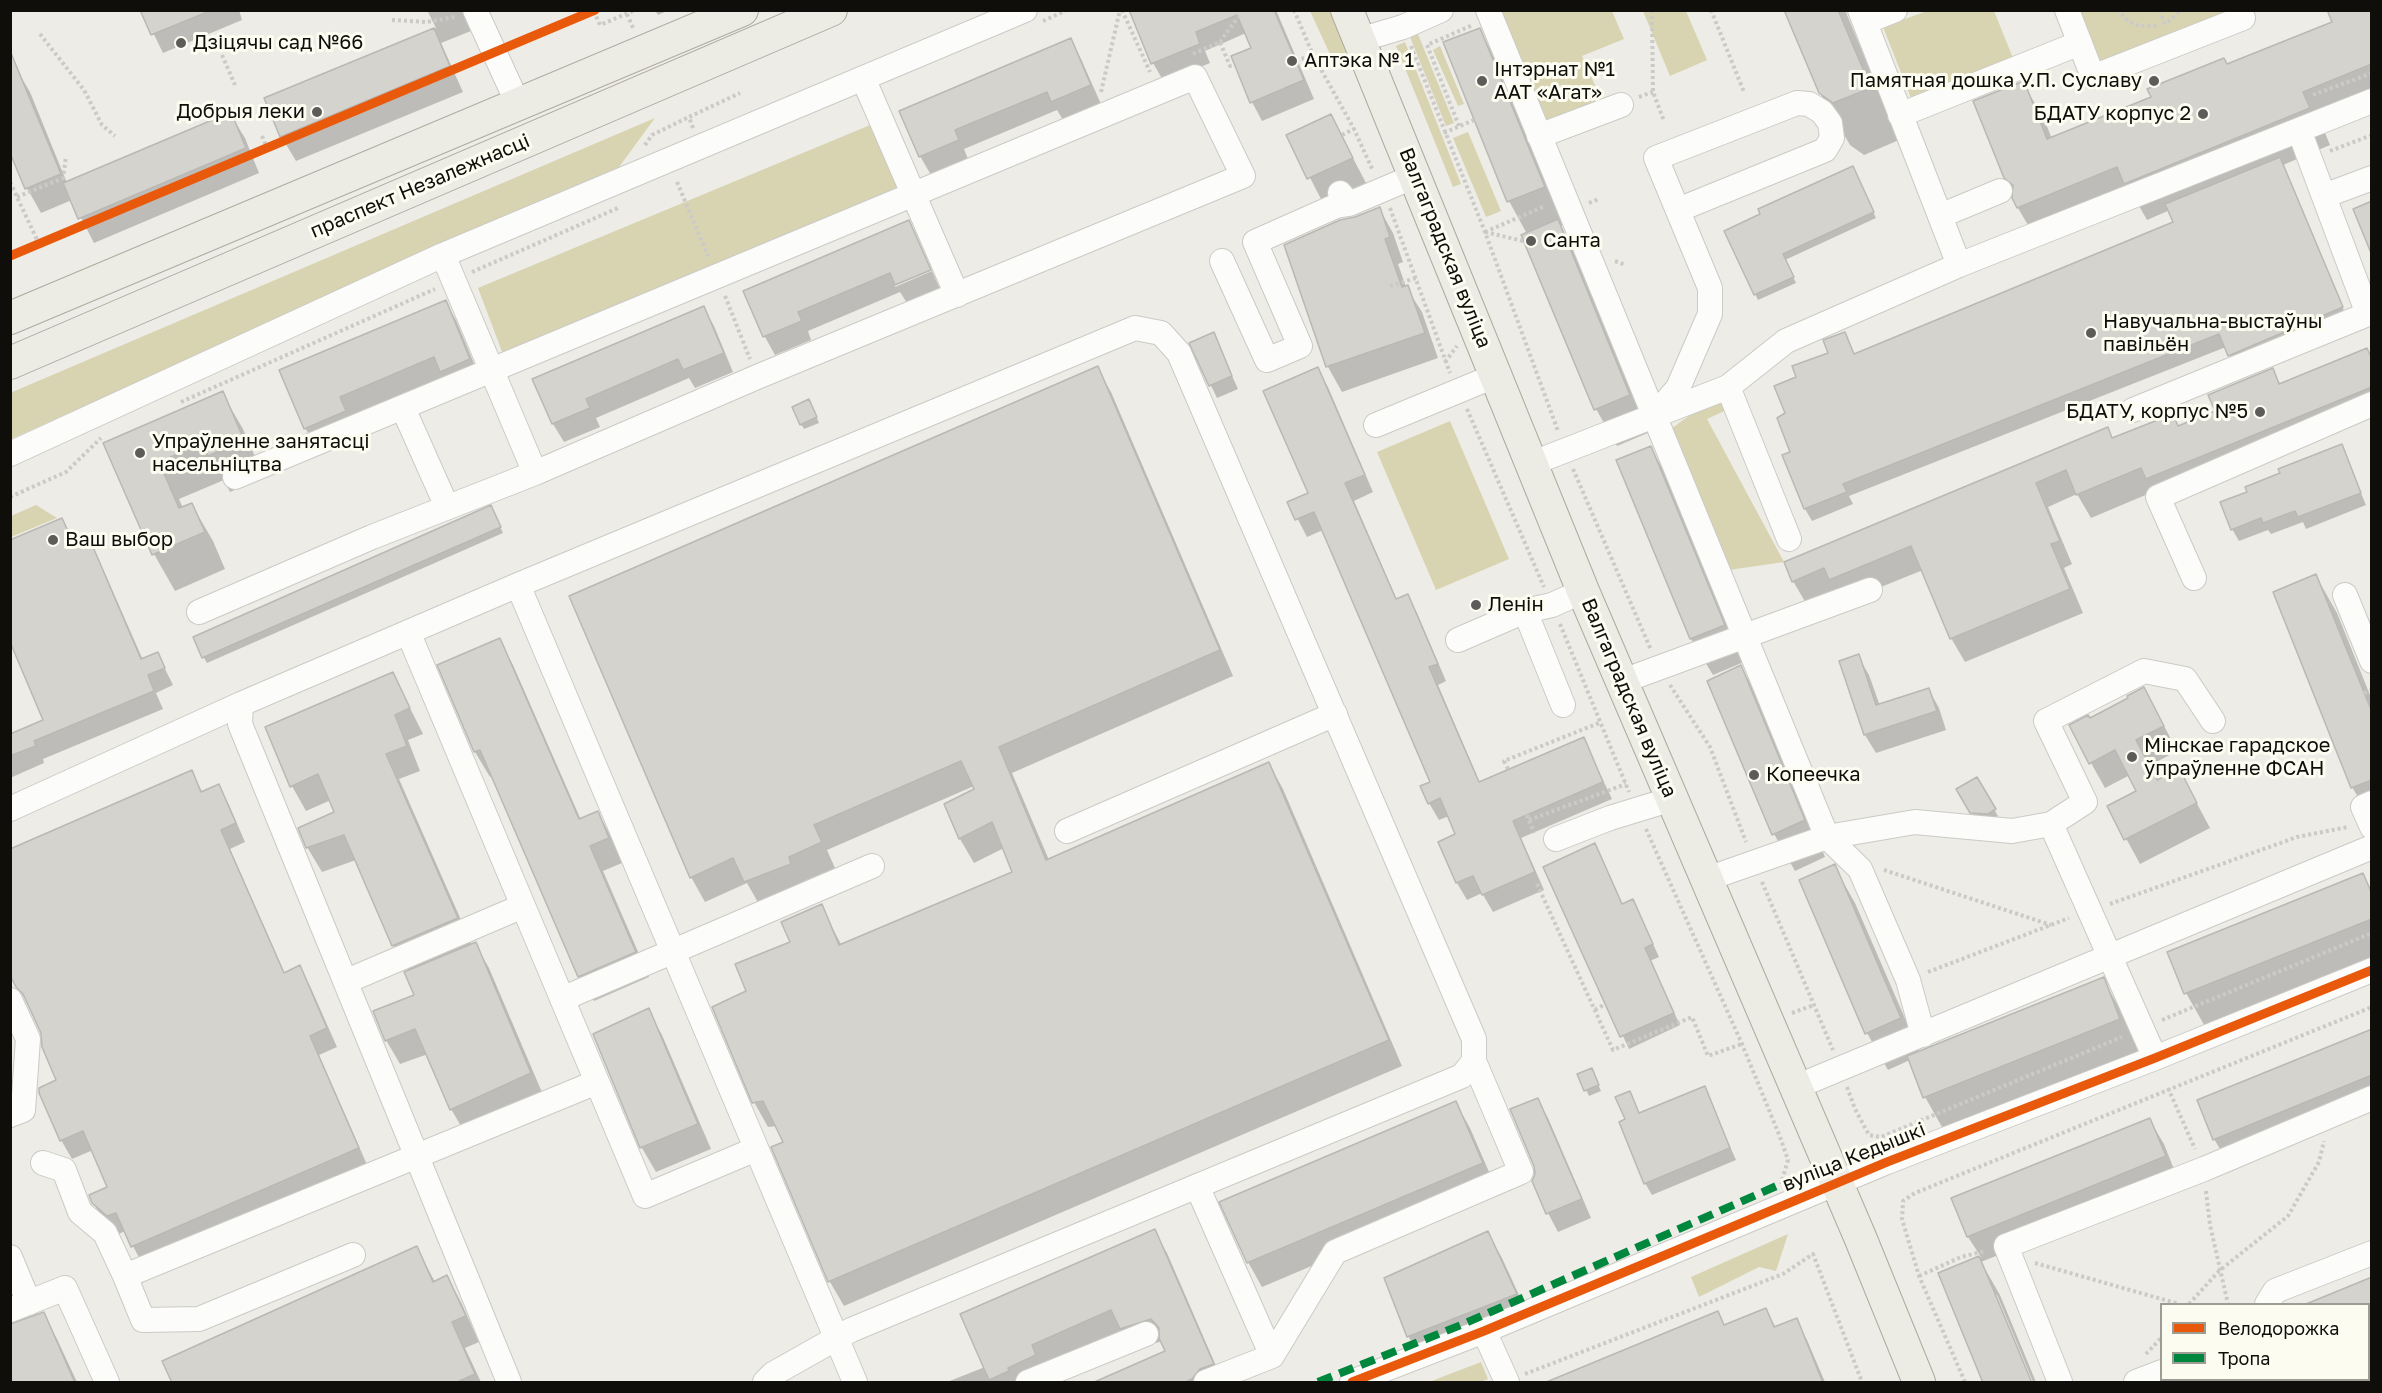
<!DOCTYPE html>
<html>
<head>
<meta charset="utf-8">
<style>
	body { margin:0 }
	#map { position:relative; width:2382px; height:1393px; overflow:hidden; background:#edece6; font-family:"Golos Text",sans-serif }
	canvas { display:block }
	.frame { position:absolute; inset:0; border:12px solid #0f0e0b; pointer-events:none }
	.legend { position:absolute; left:2160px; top:1303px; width:210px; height:78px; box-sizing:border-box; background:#fdfcf1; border:2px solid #9e9d95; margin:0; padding:8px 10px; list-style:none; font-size:18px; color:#0f0e0b }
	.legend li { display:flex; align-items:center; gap:12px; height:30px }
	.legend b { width:30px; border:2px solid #9e9d95 }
</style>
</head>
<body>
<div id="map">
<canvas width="2382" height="1393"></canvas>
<div class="frame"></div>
<ul class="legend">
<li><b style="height:8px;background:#e8590c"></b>Велодорожка</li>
<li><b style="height:8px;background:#00873e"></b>Тропа</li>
</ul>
</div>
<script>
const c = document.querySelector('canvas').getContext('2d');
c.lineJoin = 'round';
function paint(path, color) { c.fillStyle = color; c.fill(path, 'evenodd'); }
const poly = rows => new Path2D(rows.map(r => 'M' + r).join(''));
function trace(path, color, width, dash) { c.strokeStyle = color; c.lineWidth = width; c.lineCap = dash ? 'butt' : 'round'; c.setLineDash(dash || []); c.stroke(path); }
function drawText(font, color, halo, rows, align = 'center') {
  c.font = font + ' "Golos Text",sans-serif'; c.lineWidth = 6; c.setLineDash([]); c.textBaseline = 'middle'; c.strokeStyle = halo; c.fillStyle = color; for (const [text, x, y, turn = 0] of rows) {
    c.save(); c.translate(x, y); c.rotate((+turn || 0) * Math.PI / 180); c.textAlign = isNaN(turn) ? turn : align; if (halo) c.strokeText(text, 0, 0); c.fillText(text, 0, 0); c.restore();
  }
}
paint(poly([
	[2240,10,2093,77,2067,11],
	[1310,11,1330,11,1351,58,1335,65],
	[1488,11,1612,11,1624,39,1582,56,1606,110,1539,136],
	[1643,11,1686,11,1707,60,1670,76],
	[1927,11,1994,11,2015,63,1913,103,1883,27],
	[1418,34,1454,123,1446,126,1410,37],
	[1405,42,1461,184,1453,187,1396,46],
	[1440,46,1464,104,1458,106,1433,50],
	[655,118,619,167,11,439,10,393],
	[875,123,905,192,504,357,478,288],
	[1468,132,1501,211,1486,217,1453,138],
	[1725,396,1731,408,1707,419,1784,562,1729,570,1671,429,1702,406],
	[1450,421,1509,559,1436,590,1377,452],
	[36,505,57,518,11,537,11,516],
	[1788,1234,1776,1271,1759,1267,1699,1297,1691,1277],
	[1481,1362,1488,1379,1481,1382,1429,1382]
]), '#d8d4b1');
paint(poly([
	[142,10,239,10,242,20,163,53],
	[427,10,468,10,476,29,441,43,463,92,296,161,281,136,266,99,436,28],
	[655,10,669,10,658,15],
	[1131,10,1276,10,1314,99,1262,121,1252,102,1253,49,1246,33,1205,51,1210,63,1164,82,1153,63],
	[1785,10,1845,10,1899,140,1864,155,1850,145,1820,93],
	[2372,10,2372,109,2323,128,2330,145,2283,165,2348,320,2236,367,2226,347,1849,496,1853,504,1812,521,1805,509,1784,456,1792,452,1787,414,1798,378,1830,354,1845,334,1855,355,2175,223,2170,210,2147,220,2138,204,2039,244,2018,208,2014,192,2005,177,2023,83,2044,119,2052,139,2227,66],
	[1479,29,1500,66,1565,224,1560,226,1579,258,1650,432,1617,446,1596,409,1527,234,1509,201,1445,43],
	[1071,40,1081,59,1101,104,1063,120,1057,110,964,149,968,159,931,175,920,156],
	[15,67,30,92,67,183,230,114,245,138,259,173,94,243,72,200,41,213,27,188,10,149,10,69],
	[1331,116,1366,183,1323,203,1288,135],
	[1855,173,1876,218,1785,260,1796,283,1758,300,1726,232],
	[1379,208,1393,233,1403,262,1398,264,1406,287,1422,312,1438,358,1342,392,1328,367,1286,246],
	[908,222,931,268,895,284,895,287,932,271,940,289,907,303,900,292,808,331,811,340,775,355,765,337,745,291],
	[445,302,456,320,480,378,452,390,445,376,349,416,355,430,316,446,305,428],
	[703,307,714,326,733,372,695,388,689,378,596,418,600,427,564,442,553,424,534,379],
	[1213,334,1238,389,1217,398,1191,344],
	[2372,359,2372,416,2155,491,2091,518,2077,494,2048,507,2072,564,2064,568,2083,613,1965,662,1951,638,1923,570,1844,602,1807,605,1793,581,2107,429,2113,440,2173,416,2179,427,2217,412,2272,370,2281,385],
	[1097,368,1111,392,1233,676,1012,773,1049,860,1269,764,1283,789,1402,1066,844,1306,830,1282,773,1148,785,1142,777,1126,768,1127,754,1102,748,992,821,906,842,946,1014,872,1004,848,974,863,960,839,945,805,976,790,974,786,827,850,835,868,802,882,804,889,760,906,747,883,705,902,691,877],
	[1318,369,1328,387,1373,492,1354,501,1397,600,1407,596,1417,613,1446,681,1438,685,1480,783,1583,738,1612,799,1521,838,1544,890,1493,912,1482,893,1467,900,1457,883,1457,835,1449,816,1439,820,1429,803,1432,782,1323,530,1307,537,1289,502,1310,494],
	[222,393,243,429,264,477,230,492,224,480,179,499,183,508,192,505,213,541,225,569,175,591,154,554,105,444],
	[812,406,819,423,804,429,801,424],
	[2341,446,2366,505,2306,529,2303,522,2271,534,2268,530,2239,541,2232,529,2249,493],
	[1650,447,1672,484,1744,662,1713,675,1691,639,1618,461],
	[494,513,503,533,207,663,204,658,195,638],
	[61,520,76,547,89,542,99,560,143,660,157,653,173,685,156,693,163,709,43,759,44,763,10,778,10,736,45,721],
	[2316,576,2337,613,2372,700,2372,820,2352,787],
	[499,640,513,665,581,820,598,813,612,838,622,863,603,871,649,977,594,1001,579,976,493,775,490,777,475,752,439,666],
	[1858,656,1869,675,1880,706,1929,690,1939,708,1946,730,1876,753,1865,735],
	[1741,667,1762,704,1825,857,1795,871,1774,834],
	[393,674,423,734,408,740,420,771,399,779,472,945,475,944,489,968,544,1097,465,1133,451,1109,428,1054,400,1064,386,1040,416,996,409,972,394,946,356,860,322,872,307,847,336,813,331,800,306,811,292,786],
	[2158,714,2177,751,2149,766,2157,781,2179,770,2210,828,2140,864,2109,807,2138,792,2130,775,2105,788,2091,763,2089,720],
	[191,772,203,793,218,786,229,805,245,842,230,849,285,974,299,967,310,986,337,1047,319,1055,368,1167,143,1265,125,1231,119,1234,105,1222,93,1203,109,1188,93,1150,72,1159,61,1140,58,1081,42,1033,32,1009,17,987],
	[1976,779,1998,816,1991,820,1975,818,1958,790],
	[1601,857,1623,905,1639,913,1659,957,1650,961,1680,1025,1629,1049,1545,868],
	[1834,866,1855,903,1920,1053,2103,979,2124,1016,2140,1056,1946,1134,1925,1097,1910,1060,1888,1070,1867,1033,1801,881],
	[2363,875,2372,891,2372,964,2207,1030,2186,993],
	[648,1010,662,1035,711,1149,656,1172,642,1148,594,1035],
	[2372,1030,2372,1106,2229,1164,2214,1139],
	[1579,1075,1594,1075,1601,1091,1589,1096],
	[1704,1088,1736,1160,1652,1195,1645,1183,1629,1093,1640,1115],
	[1537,1099,1548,1118,1591,1218,1558,1232,1548,1213,1537,1175],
	[1456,1103,1470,1128,1496,1188,1262,1287,1248,1262],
	[2149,1119,2164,1144,2179,1182,1981,1262,2000,1295,2036,1382,2033,1382,1997,1295,1940,1274,1981,1257,1968,1237,1953,1199],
	[1154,1231,1167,1253,1223,1382,1095,1382,1167,1351,1162,1341,1037,1382,947,1382,985,1367],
	[1488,1233,1502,1258,1530,1319,1423,1361,1408,1336,1386,1279],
	[417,1248,435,1282,447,1277,461,1302,479,1342,465,1348,481,1382,174,1382],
	[2372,1279,2372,1354,2368,1356,2368,1304],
	[1766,1310,1776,1328,1796,1320,1807,1340,1825,1382,1546,1382,1717,1313,1725,1326],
	[43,1314,57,1339,77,1382,10,1382],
	[2214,1380,2256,1380,2257,1382,2207,1382]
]), '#0003');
const building = poly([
	[140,10,210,10,210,11,151,35,140,10],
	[1129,10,1274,10,1304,80,1250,103,1231,56,1251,48,1237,15,1196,32,1200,44,1151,64,1129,10],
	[1784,10,1838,10,1871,88,1833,103,1819,93,1784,10],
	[2327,10,2372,10,2372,64,2303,92,2310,108,2124,184,2117,167,2017,208,2012,198,2013,185,2004,178,1973,101,2024,81,2047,139,2151,97,2147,89,2224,58,2227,64,2332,22,2327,10],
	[434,28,450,66,280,137,264,98,434,28],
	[1480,28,1545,187,1507,202,1443,42,1480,28],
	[1071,38,1091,85,1051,102,1047,92,955,130,959,140,919,157,899,111,1071,38],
	[11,53,61,174,25,189,10,153,11,53],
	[231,112,246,148,78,219,63,183,231,112],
	[1331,114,1353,158,1307,179,1286,135,1331,114],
	[2280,157,2343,307,2228,356,2219,334,1843,484,1847,492,1804,509,1782,455,1790,452,1777,418,1785,413,1774,386,1796,377,1792,366,1828,353,1823,340,1845,332,1854,354,2173,222,2165,204,2280,157],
	[1853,166,1874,212,1783,254,1794,277,1754,295,1724,231,1760,214,1758,209,1853,166],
	[2372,201,2372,253,2371,253,2353,209,2372,201],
	[1380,207,1390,237,1385,239,1402,287,1408,285,1425,333,1326,367,1284,245,1340,220,1355,217,1380,207],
	[1558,219,1630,395,1594,410,1521,235,1558,219],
	[909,220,931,270,895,285,890,273,798,312,802,321,763,337,743,291,909,220],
	[446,300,470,359,440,372,434,357,340,397,346,411,304,429,279,370,446,300],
	[704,306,724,353,683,370,678,359,586,399,590,408,552,424,532,379,704,306],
	[1214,332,1232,376,1209,386,1189,343,1214,332],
	[2367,348,2372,359,2372,387,2146,479,2141,468,2076,495,2066,470,2036,483,2060,541,2051,544,2070,589,1950,639,1911,546,1829,580,1824,568,1792,582,1784,562,2108,427,2112,438,2173,414,2178,426,2215,411,2208,395,2273,368,2279,384,2367,348],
	[1098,366,1220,650,999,747,1046,860,1269,762,1389,1040,828,1282,771,1147,783,1142,763,1101,752,1103,712,1007,746,991,735,964,790,942,781,922,822,904,839,945,1012,872,992,822,959,839,944,804,974,789,961,761,814,825,822,842,789,857,791,864,744,882,733,858,690,878,569,596,1098,366],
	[1318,367,1365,475,1345,483,1396,599,1408,594,1438,664,1429,667,1479,782,1584,737,1603,782,1513,821,1535,872,1482,895,1473,876,1456,883,1438,842,1455,834,1440,798,1428,804,1420,786,1430,782,1314,512,1295,520,1287,502,1308,493,1263,391,1318,367],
	[223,391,244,440,208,456,203,443,159,462,179,508,192,503,205,532,152,555,103,443,223,391],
	[809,399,817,417,800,425,792,407,809,399],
	[2342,444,2361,493,2298,517,2295,511,2263,523,2261,518,2231,530,2220,502,2247,492,2245,487,2280,473,2278,469,2342,444],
	[1651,446,1725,625,1690,639,1616,460,1651,446],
	[491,505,501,527,202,658,193,637,491,505],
	[62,518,75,546,90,540,141,659,158,652,165,668,148,675,154,691,34,741,36,746,10,756,10,734,43,720,10,642,10,540,62,518],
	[2316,574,2372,712,2372,780,2351,788,2273,592,2316,574],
	[500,638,579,819,598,811,609,838,590,846,636,952,578,977,480,750,474,752,437,665,500,638],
	[1859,654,1876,705,1929,688,1937,711,1864,735,1839,661,1859,654],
	[1741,665,1805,820,1772,835,1707,681,1741,665],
	[393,672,410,708,395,715,407,746,386,754,458,918,392,946,344,835,306,848,298,828,334,812,318,774,290,787,265,727,393,672],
	[2144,687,2164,726,2136,740,2157,780,2179,768,2197,803,2124,840,2107,806,2136,791,2115,750,2089,764,2069,725,2088,715,2090,718,2128,698,2127,696,2144,687],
	[192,770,201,792,219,784,236,823,221,830,284,973,300,965,327,1028,310,1036,359,1148,131,1247,116,1213,107,1216,92,1203,89,1195,107,1187,83,1131,60,1141,39,1093,39,1088,56,1080,42,1047,41,1033,23,994,16,987,10,975,10,849,192,770],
	[1977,777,1996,809,1988,814,1970,813,1956,789,1977,777],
	[1595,843,1622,904,1633,899,1653,944,1645,948,1674,1013,1620,1037,1543,867,1595,843],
	[1835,864,1901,1018,1865,1034,1799,880,1835,864],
	[2363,873,2372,894,2372,919,2184,994,2167,952,2363,873],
	[476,942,531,1073,450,1110,415,1029,385,1041,373,1011,414,995,404,972,476,942],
	[2104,977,2120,1019,1923,1098,1907,1056,2104,977],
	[649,1008,698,1124,640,1148,593,1034,649,1008],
	[2372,1029,2372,1075,2213,1140,2197,1100,2372,1029],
	[1592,1068,1599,1085,1584,1091,1577,1074,1592,1068],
	[1705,1086,1730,1148,1644,1184,1619,1122,1625,1119,1615,1097,1630,1091,1639,1113,1705,1086],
	[1538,1098,1582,1199,1546,1214,1532,1181,1535,1174,1534,1166,1510,1109,1538,1098],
	[1456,1101,1483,1163,1247,1263,1219,1202,1456,1101],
	[2150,1118,2166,1156,1967,1237,1951,1198,2150,1118],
	[1155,1229,1214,1364,1200,1369,1192,1379,1184,1383,1092,1383,1165,1351,1159,1338,1159,1328,1151,1319,1120,1329,1111,1310,1032,1345,1036,1355,1008,1368,1009,1371,989,1380,960,1314,1155,1229],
	[1488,1231,1517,1294,1407,1337,1384,1278,1488,1231],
	[417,1246,433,1282,447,1275,466,1316,452,1322,475,1374,455,1383,172,1383,162,1361,417,1246],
	[1979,1256,1991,1284,2032,1383,1983,1383,1938,1273,1979,1256],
	[2372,1277,2372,1305,2306,1305,2306,1304,2372,1277],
	[1766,1308,1774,1327,1797,1318,1823,1383,1544,1383,1718,1311,1724,1325,1766,1308],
	[44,1312,75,1383,10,1383,10,1324,44,1312]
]);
paint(building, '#d4d3ce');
trace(building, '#b9b8b4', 1.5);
const minor = poly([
	[475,10,518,104],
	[1488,10,1827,837,1860,869,1908,980,1923,1035],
	[1860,10,1959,265],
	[2067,10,2093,77,2243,18,2240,10],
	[1865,22,1895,10],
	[1359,40,1403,27,1441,10],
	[863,78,957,295],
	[1900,115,2080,43],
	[1539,136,1621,105],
	[1340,193,1349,204,1415,176],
	[2324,196,2372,178],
	[1940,216,2000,191],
	[443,255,535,473],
	[1222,261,1267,360,1300,346,1255,242,1336,206,1349,204],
	[1728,387,1789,539],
	[403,408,447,507],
	[2133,410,2368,314,2299,130],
	[1658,411,1678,388,1710,314,1710,288,1656,158,1797,103,1809,104,1822,112,1830,123,1832,138,1825,150,1678,210],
	[1376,425,1497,375],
	[10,454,443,255,1025,10],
	[1533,463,1728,387,1786,341,1959,265,2372,101],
	[2194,578,2158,497,2372,404],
	[518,585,855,1382],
	[2345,595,2372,661],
	[1525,611,1563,705],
	[199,612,372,537,535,473,757,377,1243,176,1195,77,235,477],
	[408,632,645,1196,756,1149],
	[1458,640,1525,611,1552,605,1583,591],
	[1623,681,1870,590],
	[2372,803,2363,807,2372,827],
	[10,809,241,704],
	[2051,824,2155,1058],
	[1067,831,1335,714],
	[1556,839,1610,818,1672,799],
	[1707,879,1827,837,1915,822,2012,831,2051,824,2085,802,2046,721,2144,671,2185,679,2213,721],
	[347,981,523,906],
	[562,999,872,866],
	[10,1000,28,1039,23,1110,10,1115],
	[1796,1087,2372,847],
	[43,1163,64,1170,80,1212,105,1233,125,1276,597,1082],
	[1197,1186,1272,1356,1206,1382],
	[10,1257,29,1303],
	[125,1276,143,1320,199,1319,353,1255],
	[2267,1304,2275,1291,2372,1253],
	[10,1310,65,1288,107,1382],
	[1484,1331,1507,1382],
	[1272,1356,1335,1252,1521,1172,1474,1061],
	[509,1382,240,724,241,704,518,585,1135,328,1161,333,1179,353,1474,1039,1474,1061,1462,1076,851,1330,773,1374,765,1382],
	[1028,1382,1146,1334],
	[1352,1382,1484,1331,1887,1162,2155,1058,2372,970],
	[2060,1382,2006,1246,2204,1169,2372,1098],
	[2136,1382,2162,1372]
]);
const major = poly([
	[1347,10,1583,591,1860,1237,1919,1382],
	[10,318,742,10],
	[10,363,831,10]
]);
trace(minor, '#cbcac5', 26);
trace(major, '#adab9d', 34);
trace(poly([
	[1122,10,1150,72],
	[1294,10,1313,55,1354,129,1373,171],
	[1652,10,1653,92,1664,121],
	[1711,10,1744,92],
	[2117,10,2128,21,2139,26,2159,26],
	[2144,10,2153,10],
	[2160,10,2165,26],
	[594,11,600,25,635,10],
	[627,14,634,30],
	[392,20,427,22,455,17],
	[1043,21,1067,10],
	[2168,22,2181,10],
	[40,34,84,90,102,125,115,136],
	[1220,42,1238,17],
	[515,44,595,10],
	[1411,46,1485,232,1558,431],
	[1193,54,1220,42,1230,66,1234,64],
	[222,55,235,85],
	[1296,61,1313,55],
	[1101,92,1120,10],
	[2313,95,2372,73],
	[1639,97,1653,92],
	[1459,126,1427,45,1473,25],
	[693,128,689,117,740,93],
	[1444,133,1474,120],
	[1342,135,1354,129],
	[262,136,267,148],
	[645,145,652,135,689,117],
	[2330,151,2372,135],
	[10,182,39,244],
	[677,182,708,256],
	[17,197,63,178,66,157],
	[1589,203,1599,199],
	[1390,208,1450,373],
	[1485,232,1545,206],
	[1485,232,1523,241],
	[10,256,475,61],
	[1615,261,1626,265],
	[472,272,618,208],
	[1390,286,1416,278],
	[725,296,750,359],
	[1445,362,1457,346],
	[181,402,435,289],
	[1467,409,1544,587],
	[1573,469,1651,650],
	[10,497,66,472,101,438],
	[1560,624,1629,792],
	[1670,685,1710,747,1746,842],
	[2364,693,2372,690],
	[1508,769,1504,761,1599,723],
	[1527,815,1534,833],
	[1529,820,1626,784],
	[1646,829,1742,1044,1780,1137,1788,1160,1781,1184],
	[1884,870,2051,925],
	[1762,882,1833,1050],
	[1537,884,1613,1050,1692,1017,1708,1056,1742,1044],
	[2110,904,2297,837,2348,827],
	[1928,972,2069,918],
	[1595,1010,1605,1004],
	[1792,1013,1814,1005],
	[2162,1020,2372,933],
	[1847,1087,1855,1109,1869,1135,1881,1137,2122,1037],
	[2168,1088,2195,1149],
	[2206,1191,2210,1225,2228,1304],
	[2035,1263,2179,1304],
	[1919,1276,1961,1257,1985,1251],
	[2189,1304,2219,1271,2288,1216,2319,1162,2324,1141],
	[2146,1354,2162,1337],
	[1525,1374,1783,1274,1813,1254,1862,1382],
	[2266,1380,2268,1382],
	[1965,1382,1919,1276,1902,1219,1903,1201,1915,1193,2372,1007]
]), '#cbcac8', 4, [3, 3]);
trace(minor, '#fcfcfb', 24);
trace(major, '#ecebe4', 32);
trace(poly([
	[1318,1382,1461,1325,1781,1184]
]), '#00873e', 8, [15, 8]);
trace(poly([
	[10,256,595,10],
	[1352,1382,1484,1331,1887,1162,2155,1058,2372,970]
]), '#e8590c', 9);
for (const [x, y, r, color] of [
	[181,43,6,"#5d5c58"],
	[1292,61,6,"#5d5c58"],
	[1482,81,6,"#5d5c58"],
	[2154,81,6,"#5d5c58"],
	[317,112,6,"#5d5c58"],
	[2203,114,6,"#5d5c58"],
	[1531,241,6,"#5d5c58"],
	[2091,333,6,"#5d5c58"],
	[2260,412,6,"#5d5c58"],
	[140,453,6,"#5d5c58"],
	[53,540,6,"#5d5c58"],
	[1476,605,6,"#5d5c58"],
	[2132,757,6,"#5d5c58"],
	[1754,775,6,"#5d5c58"]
]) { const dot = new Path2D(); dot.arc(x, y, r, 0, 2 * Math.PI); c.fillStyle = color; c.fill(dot); trace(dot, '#fdfcf1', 2); }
drawText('20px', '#0f0e0b', '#fdfcf1', [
	["Дзіцячы сад №66",193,43],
	["Аптэка № 1",1304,61],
	["Інтэрнат №1",1494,70],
	["ААТ «Агат»",1494,93],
	["Памятная дошка У.П. Суславу",2142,81,"right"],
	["Добрыя леки",305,112,"right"],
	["БДАТУ корпус 2",2191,114,"right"],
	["Санта",1543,241],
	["Навучальна-выстаўны",2103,322],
	["павільён",2103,345],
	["БДАТУ, корпус №5",2248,412,"right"],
	["Упраўленне занятасці",152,442],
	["насельніцтва",152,465],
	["Ваш выбор",65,540],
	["Ленін",1488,605],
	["Мінскае гарадское",2144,746],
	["ўпраўленне ФСАН",2144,769],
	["Копеечка",1766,775]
], 'left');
drawText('20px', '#0f0e0b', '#fdfcf1', [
	["праспект Незалежнасці",420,186,-23],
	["Валгаградская вуліца",1445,248,68],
	["Валгаградская вуліца",1629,698,67],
	["вуліца Кедышкі",1854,1157,-22]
]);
</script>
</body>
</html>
